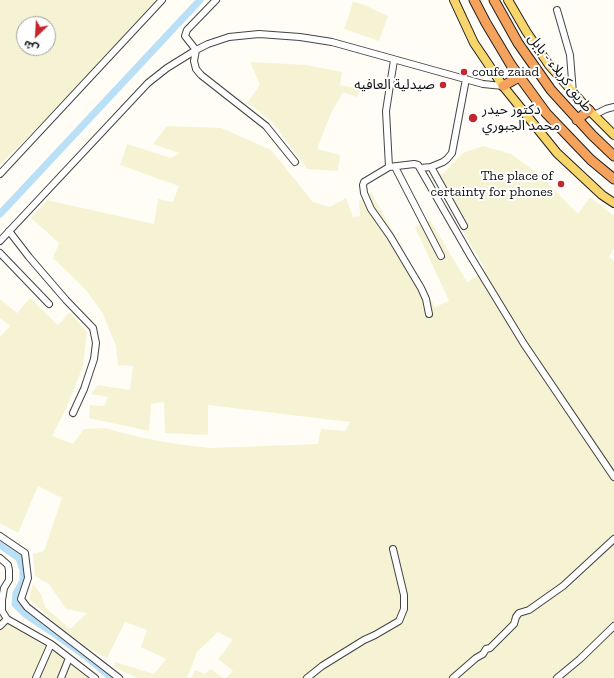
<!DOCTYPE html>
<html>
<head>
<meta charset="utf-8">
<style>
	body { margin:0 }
	#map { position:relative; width:614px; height:678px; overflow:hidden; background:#fffdf5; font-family:"Zilla Slab","Noto Sans Arabic",serif }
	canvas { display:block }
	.north { position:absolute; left:16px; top:16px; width:40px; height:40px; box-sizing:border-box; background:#fff; border:1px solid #a0a0a0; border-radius:50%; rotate:205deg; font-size:11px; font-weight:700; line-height:16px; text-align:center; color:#111 }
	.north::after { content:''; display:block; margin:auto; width:14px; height:18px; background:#c4262e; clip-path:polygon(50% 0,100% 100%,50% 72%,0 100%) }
</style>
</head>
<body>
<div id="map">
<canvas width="614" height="678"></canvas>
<div class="north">ش</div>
</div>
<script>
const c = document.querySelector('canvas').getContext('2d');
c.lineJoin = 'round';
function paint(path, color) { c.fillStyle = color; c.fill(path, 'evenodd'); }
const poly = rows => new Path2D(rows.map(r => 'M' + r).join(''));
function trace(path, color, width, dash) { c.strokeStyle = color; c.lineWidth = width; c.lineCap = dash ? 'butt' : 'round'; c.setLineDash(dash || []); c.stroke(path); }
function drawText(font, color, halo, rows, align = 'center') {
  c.font = font + ' "Zilla Slab","Noto Sans Arabic",serif'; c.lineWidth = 4; c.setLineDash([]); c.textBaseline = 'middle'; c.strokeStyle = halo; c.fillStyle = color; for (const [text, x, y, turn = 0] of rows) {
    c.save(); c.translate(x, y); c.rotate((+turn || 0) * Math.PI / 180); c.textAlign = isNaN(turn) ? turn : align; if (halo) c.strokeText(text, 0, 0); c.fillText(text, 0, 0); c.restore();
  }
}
paint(poly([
	[0,0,156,0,64,101,0,165],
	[24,24,48,24,48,48,24,48],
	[353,2,362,4,388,16,379,41,344,29],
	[250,62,306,65,342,72,340,85,361,89,357,97,343,92,331,113,317,149,340,155,338,171,307,169,273,123,259,111,247,103,260,85],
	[167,126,221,128,271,150,313,202,330,207,346,198,353,217,360,216,359,201,371,192,435,307,449,301,415,227,430,220,467,282,486,271,431,176,444,173,463,153,483,146,511,154,541,176,578,214,590,197,614,216,614,248,609,257,614,261,614,678,226,678,233,671,218,659,233,640,218,632,197,652,187,678,138,678,115,668,115,662,154,674,166,659,141,647,147,630,125,622,107,658,91,650,61,628,29,599,33,584,41,594,45,607,70,629,87,613,66,609,49,584,35,576,33,554,44,551,62,498,38,486,18,533,0,523,0,335,1,336,10,326,0,318,0,299,17,313,30,298,58,325,70,312,87,332,83,366,66,409,52,436,73,444,84,429,105,428,139,437,176,444,210,448,318,444,321,429,345,431,350,422,208,405,208,435,165,433,164,402,151,404,149,431,89,418,90,405,104,406,108,397,91,394,98,385,130,390,133,366,118,365,116,346,102,312,85,289,53,258,59,243,31,218,47,200,154,224,158,199,173,202,179,186,120,165,127,144,171,158,179,153,153,144],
	[0,616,11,626,52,650,90,678,0,678],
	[211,669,223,678,191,678,195,670,205,674]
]), '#f6f3d4');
trace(poly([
	[0,214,200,0],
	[0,545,19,558,23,570,23,581,16,593,15,604,25,614,52,632,88,658,112,678]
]), '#b9e0f7', 7);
const minor = poly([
	[216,0,187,30,185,36,196,50,194,61,196,69,201,75,266,126,295,162],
	[557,10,570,55,573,93],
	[594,115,606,109,614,107],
	[389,167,386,111,394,60],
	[395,167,441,256],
	[431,167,464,226],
	[420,168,431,167,443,162,447,159,452,153,466,79],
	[0,174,162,0],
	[9,231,29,257,66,300,93,328,96,343,94,359,84,389,73,413],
	[0,241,148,83,167,68,196,50,208,44,229,37,259,34,300,37,332,42,483,84,503,86],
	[0,253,49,304],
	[429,314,426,299,421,288,390,236,371,209,364,193,363,185,364,182,389,167,414,164,418,165,471,257,524,344,614,477],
	[0,536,25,553,28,578,21,599,27,607,119,678],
	[0,558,8,565,9,570,9,580,4,588,2,600,2,611,7,619,51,644,95,678],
	[0,626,7,619],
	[36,678,51,644],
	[61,678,69,658],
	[307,678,322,666,364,640,375,635,399,621,404,609,404,595,393,549],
	[453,678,476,658,483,654,486,649,490,648,514,624,516,617,519,613,529,610,563,586,614,539],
	[557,678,580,659,614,626]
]);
const major = poly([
	[454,0,474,43,503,86,557,153,602,195,614,203],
	[508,0,526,31,549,65,587,108,614,135]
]);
const highway = poly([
	[474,0,486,23,511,65,546,113,591,160,614,179],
	[494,0,518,43,551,90,592,135,614,156],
	[503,86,519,77],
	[577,120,589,110]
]);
trace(minor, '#444', 8);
trace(major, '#222', 10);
trace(highway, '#222', 11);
trace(minor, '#fff', 6);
trace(major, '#f9d66b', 8);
trace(highway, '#f5a25d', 9);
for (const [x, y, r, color] of [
	[464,72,4,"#c4262e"],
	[443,85,4,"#c4262e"],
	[473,118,5,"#c4262e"],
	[561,184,4,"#c4262e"]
]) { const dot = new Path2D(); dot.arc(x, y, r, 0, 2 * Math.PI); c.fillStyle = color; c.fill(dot); trace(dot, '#fff', 1.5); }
drawText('14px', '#111', '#fff', [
	["coufe zaiad",472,72],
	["صيدلية العافيه",435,85,"right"],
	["دكتور حيدر",482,110],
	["محمد الجبوري",482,126],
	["The place of",553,176,"right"],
	["certainty for phones",553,192,"right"]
], 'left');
drawText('14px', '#111', '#fff', [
	["طريق كربلاء - بابل",560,73,52]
]);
</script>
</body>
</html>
